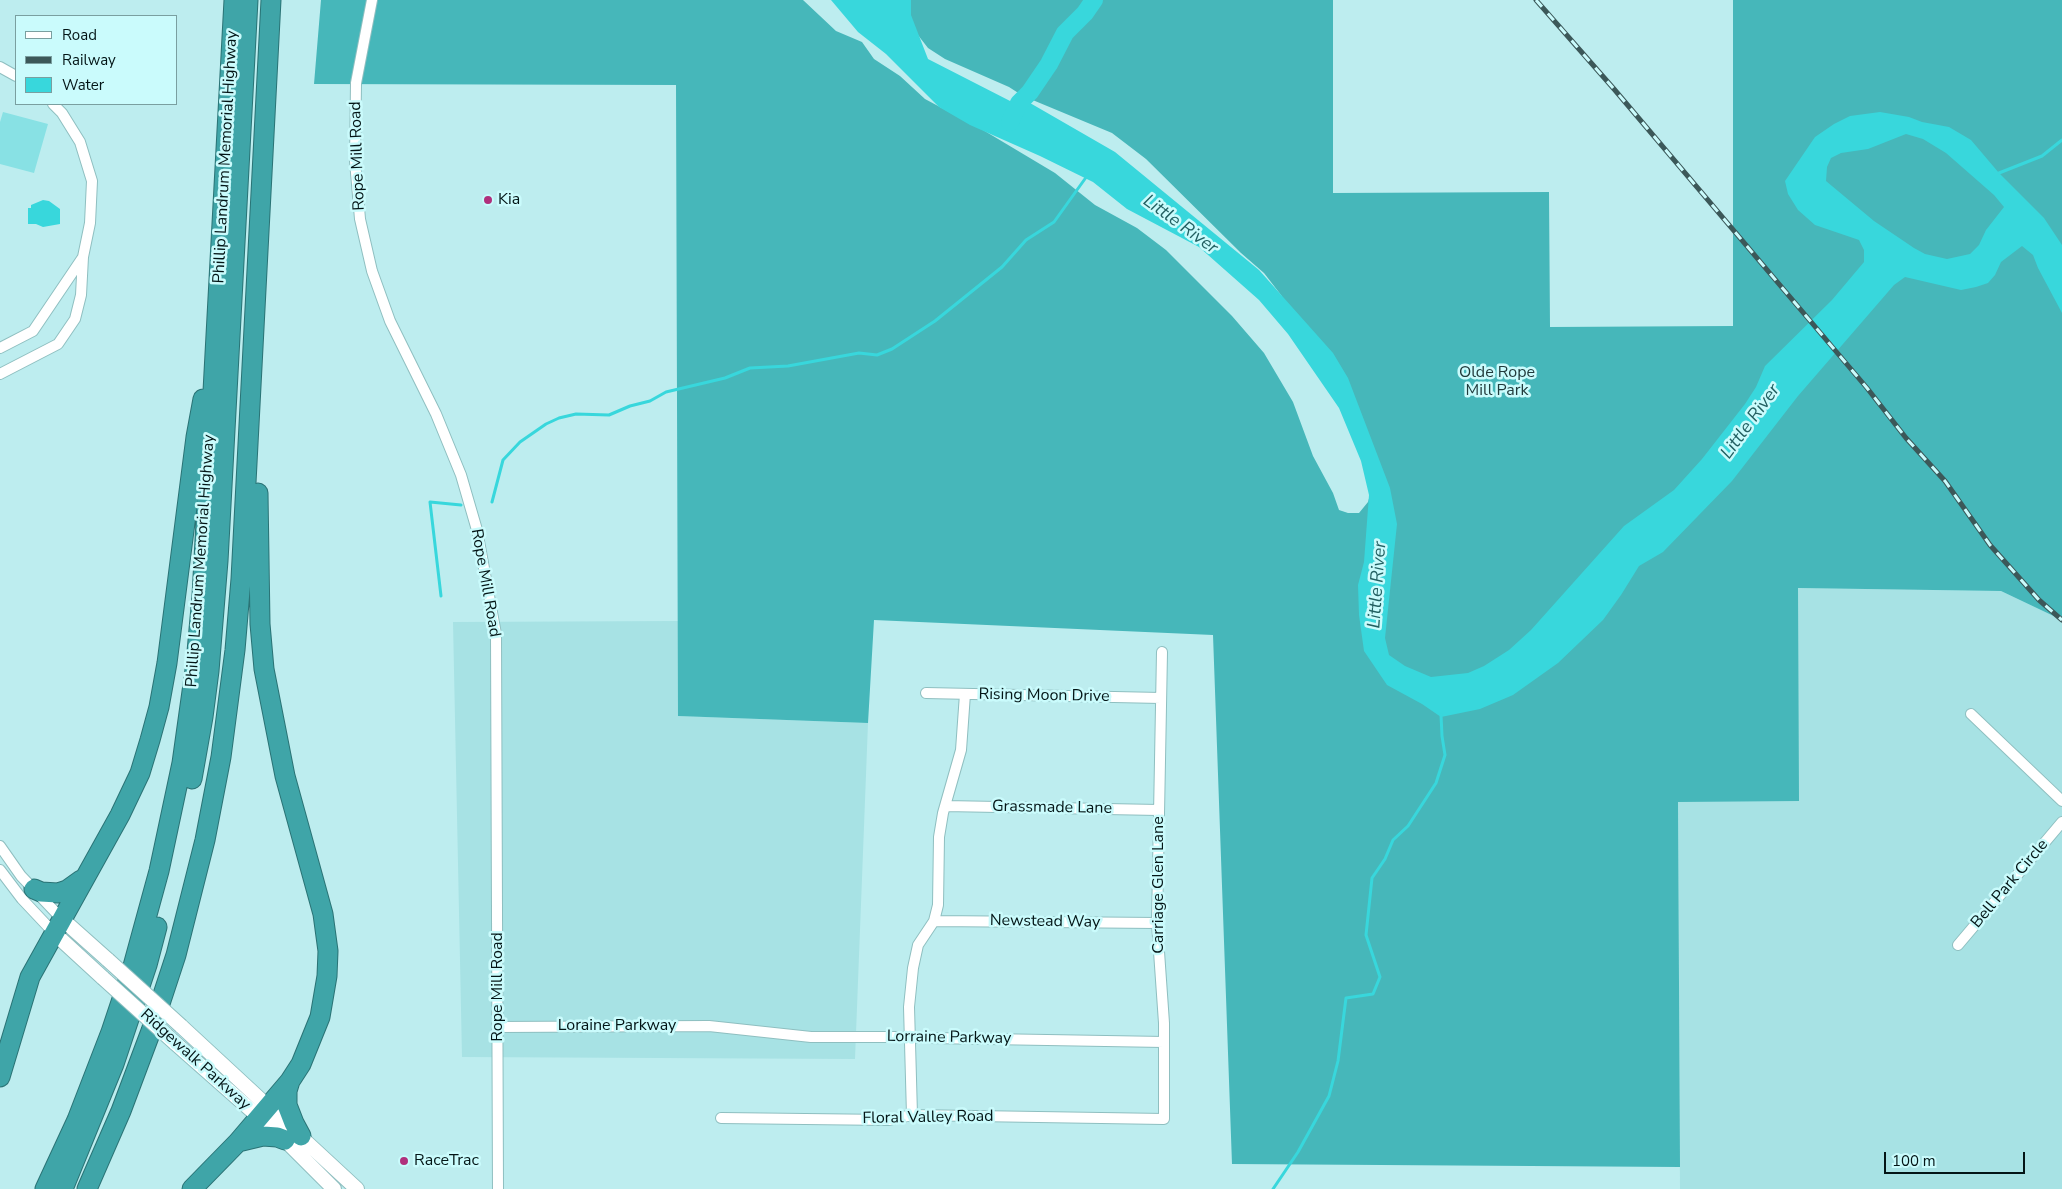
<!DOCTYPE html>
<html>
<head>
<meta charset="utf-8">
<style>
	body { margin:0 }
	#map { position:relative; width:2062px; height:1189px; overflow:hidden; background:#bdedef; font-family:"Nunito Sans",sans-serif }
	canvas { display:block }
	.legend { position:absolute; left:15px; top:15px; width:162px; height:90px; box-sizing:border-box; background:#cafbfc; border:1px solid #7a9fa0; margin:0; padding:6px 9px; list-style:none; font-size:15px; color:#031516 }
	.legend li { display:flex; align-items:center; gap:10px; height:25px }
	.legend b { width:25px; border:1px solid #7a9fa0 }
	.scale { position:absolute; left:1884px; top:1152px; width:141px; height:22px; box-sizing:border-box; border:2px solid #031516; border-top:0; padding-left:6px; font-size:15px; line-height:18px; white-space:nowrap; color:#031516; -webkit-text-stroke:4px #cafbfc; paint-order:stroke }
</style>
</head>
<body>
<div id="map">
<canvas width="2062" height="1189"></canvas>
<ul class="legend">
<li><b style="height:6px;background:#fff"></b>Road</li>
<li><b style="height:6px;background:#3c5859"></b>Railway</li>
<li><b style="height:14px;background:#38d7dc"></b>Water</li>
</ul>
<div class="scale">100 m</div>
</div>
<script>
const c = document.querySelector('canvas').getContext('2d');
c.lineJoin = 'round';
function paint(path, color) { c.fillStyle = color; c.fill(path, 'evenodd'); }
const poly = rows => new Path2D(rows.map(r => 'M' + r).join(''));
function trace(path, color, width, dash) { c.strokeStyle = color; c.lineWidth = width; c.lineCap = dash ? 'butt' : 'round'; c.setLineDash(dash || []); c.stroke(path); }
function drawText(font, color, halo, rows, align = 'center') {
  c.font = font + ' "Nunito Sans",sans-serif'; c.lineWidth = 5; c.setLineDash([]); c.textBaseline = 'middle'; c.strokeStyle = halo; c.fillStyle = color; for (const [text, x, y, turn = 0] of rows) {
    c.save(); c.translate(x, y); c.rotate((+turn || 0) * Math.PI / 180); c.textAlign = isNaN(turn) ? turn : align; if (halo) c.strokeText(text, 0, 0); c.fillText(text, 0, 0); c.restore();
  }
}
paint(poly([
	[1798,588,2001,591,2062,620,2062,1189,1680,1189,1678,801],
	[678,621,679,716,868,723,855,1059,462,1057,453,622]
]), '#a7e2e4');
paint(poly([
	[3,112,48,124,34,173,0,164,0,122]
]), '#88e1e4');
paint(poly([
	[321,0,803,0,836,31,862,42,874,59,900,76,925,99,983,130,1055,173,1095,205,1137,228,1166,250,1232,316,1264,353,1293,402,1313,456,1333,493,1339,510,1348,513,1359,513,1368,502,1374,481,1371,459,1281,295,1264,273,1241,253,1146,159,1112,133,1023,96,1009,87,945,59,928,48,914,30,896,0,1333,0,1333,193,1549,192,1550,327,1733,326,1733,0,2062,0,2062,620,2001,591,1798,588,1799,801,1678,802,1680,1167,1232,1164,1213,635,874,620,868,723,678,716,676,85,314,84]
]), '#46b7ba');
paint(poly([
	[831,0,911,0,911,15,928,59,1014,103,1030,103,1115,152,1259,270,1333,353,1348,378,1390,488,1397,524,1385,638,1389,655,1405,666,1431,677,1468,673,1484,666,1509,650,1531,630,1624,526,1674,490,1702,459,1745,404,1756,387,1765,366,1832,300,1864,262,1864,250,1859,240,1815,225,1798,210,1788,194,1785,181,1815,137,1834,124,1850,116,1880,112,1909,117,1922,122,1949,127,1971,140,1999,173,2044,218,2062,245,2062,313,2038,268,2033,255,2022,246,2001,262,1995,275,1988,283,1976,287,1961,290,1905,277,1894,285,1798,396,1732,481,1663,552,1639,566,1621,595,1603,620,1558,663,1513,695,1480,709,1441,717,1422,704,1387,685,1364,651,1359,615,1358,585,1364,562,1369,495,1361,461,1339,408,1288,334,1259,300,1199,247,1127,209,1093,182,1040,156,970,125,939,107,886,54,858,32],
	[1906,134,1923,139,1946,153,1994,195,2004,207,1986,230,1979,245,1970,254,1947,259,1925,254,1914,248,1874,221,1826,181,1827,167,1831,158,1841,153,1868,149],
	[43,200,49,201,60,209,60,224,43,227,36,224,28,224,28,208,31,208,31,205]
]), '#38d7dc');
trace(poly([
	[1999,173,2042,156,2062,140],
	[492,502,503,460,520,442,546,424,559,418,576,414,609,415,630,406,650,401,666,392,725,378,750,368,788,366,859,353,877,355,892,349,935,321,1002,267,1026,240,1054,222,1087,176],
	[441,596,430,502,461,505],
	[1273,1189,1298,1152,1329,1096,1338,1061,1346,998,1373,994,1380,977,1366,935,1372,878,1385,859,1393,840,1408,826,1436,783,1445,755,1442,736,1441,715]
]), '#38d7dc', 3);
trace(poly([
	[1010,122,1019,103,1030,92,1049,64,1065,33,1085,13,1094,0]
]), '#38d7dc', 18);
const minor = poly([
	[372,0,356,83,355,161,360,219,372,271,390,321,436,414,461,475,477,530,496,634,498,1189],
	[0,67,16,76],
	[53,104,62,113,80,142,92,181,90,223,83,257],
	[0,348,33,331,83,257,81,295,75,319,58,344,0,374],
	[926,693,1161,698],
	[1971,714,2062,801],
	[945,806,1159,810],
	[0,846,21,876,62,919],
	[0,870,22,899,54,933],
	[934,921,1157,923],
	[1958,945,2062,822],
	[498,1027,709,1026,811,1037,911,1037,930,1038,1164,1042],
	[912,1115,909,1007,913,968,918,945,934,921,938,905,939,837,943,813,961,750,965,694],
	[721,1118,889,1120,912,1115,1164,1119,1164,1023,1157,923,1162,652]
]);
const secondary = poly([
	[62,919,108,960],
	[54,933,103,978],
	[181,1026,357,1189],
	[175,1043,285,1140,334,1189]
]);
const motorway = poly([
	[192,779,203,717,209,671,218,561,248,0],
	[34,889,41,892,58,893,67,890,81,880],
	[0,1077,30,977,120,815,140,773,150,740,159,707,167,663,196,437,203,399],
	[290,1081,287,1091,287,1105,294,1123,301,1136],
	[238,1142,263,1136,277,1137,285,1140],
	[45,1189,77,1120,111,1032,133,966,159,871,182,763,196,663,202,596,234,0],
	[63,1189,114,1064,147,965,157,927],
	[87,1189,121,1111,151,1031,176,955,205,840,221,757,235,650,241,579,271,0],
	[192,1189,238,1142,290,1081,301,1064,320,1017,327,976,328,951,323,914,285,776,264,669,260,624,258,493]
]);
trace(minor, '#8fbfc0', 12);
trace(secondary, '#8fbfc0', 16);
trace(motorway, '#2a7375', 21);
trace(minor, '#fff', 10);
trace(secondary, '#fff', 14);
trace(motorway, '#3fa5a8', 19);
const rail = poly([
	[1536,0,1614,89,1867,388,1906,438,1945,481,1990,545,2039,600,2062,620]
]);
trace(rail, '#3c5859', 5);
trace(rail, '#cafbfc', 3, [9]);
const secondaryBridge = poly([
	[108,960,181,1026],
	[103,978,175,1043]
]);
trace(secondaryBridge, '#8fbfc0', 16, []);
trace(secondaryBridge, '#fff', 14);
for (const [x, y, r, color] of [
	[488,200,5,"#b0307c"],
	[404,1161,5,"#b0307c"]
]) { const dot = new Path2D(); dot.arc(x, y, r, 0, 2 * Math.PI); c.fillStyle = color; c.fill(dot); trace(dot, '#cafbfc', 2); }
drawText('16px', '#031516', '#cafbfc', [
	["Rope Mill Road",358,156,-92],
	["Phillip Landrum Memorial Highway",226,157,-87],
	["Phillip Landrum Memorial Highway",201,561,-86],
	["Rope Mill Road",485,583,80],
	["Rising Moon Drive",1044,696,1],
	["Grassmade Lane",1052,808,1],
	["Bell Park Circle",2010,884,-50],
	["Carriage Glen Lane",1159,885,-90],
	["Newstead Way",1045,922,1],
	["Rope Mill Road",498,987,-90],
	["Loraine Parkway",617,1026],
	["Lorraine Parkway",949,1038,1],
	["Ridgewalk Parkway",195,1060,42],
	["Floral Valley Road",928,1118,-1]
]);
drawText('16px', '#031516', '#cafbfc', [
	["Kia",498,200],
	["RaceTrac",414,1161]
], 'left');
drawText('16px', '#213a3b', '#cafbfc', [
	["Olde Rope",1497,373],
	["Mill Park",1497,391]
]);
drawText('italic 18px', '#236062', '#cafbfc', [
	["Little River",1180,225,36],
	["Little River",1751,422,-54],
	["Little River",1378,585,-86]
]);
</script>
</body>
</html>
